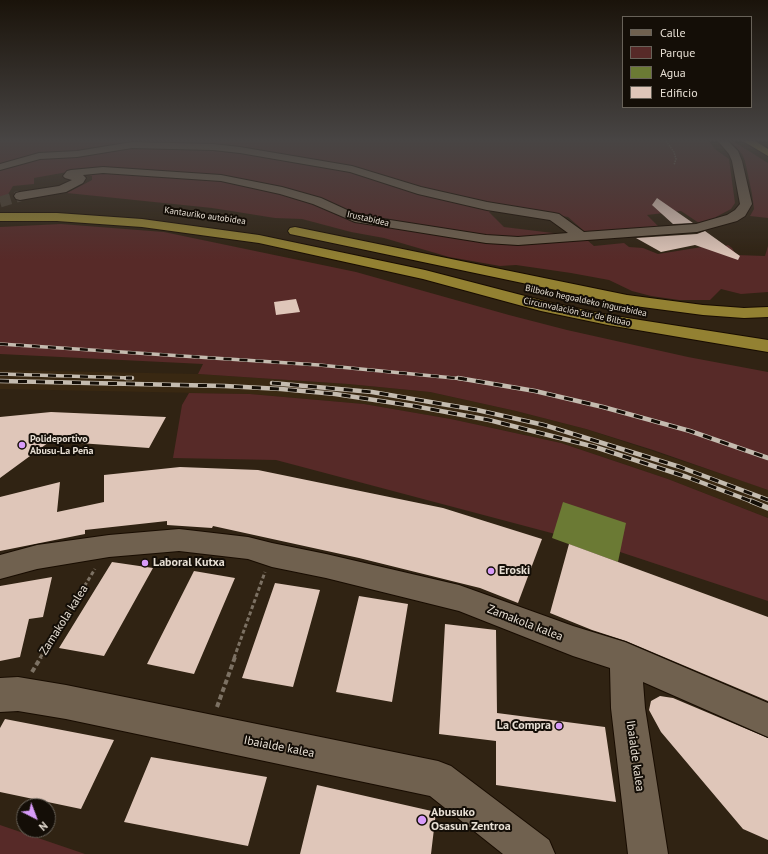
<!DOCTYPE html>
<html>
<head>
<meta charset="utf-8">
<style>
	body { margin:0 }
	#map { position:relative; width:768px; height:854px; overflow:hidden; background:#302313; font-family:"PT Sans",sans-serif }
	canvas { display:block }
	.legend { position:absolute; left:622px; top:16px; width:130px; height:92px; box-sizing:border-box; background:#140e07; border:1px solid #686259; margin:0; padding:5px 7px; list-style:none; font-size:12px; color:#e7dfd4 }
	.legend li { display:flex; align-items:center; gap:8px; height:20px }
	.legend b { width:20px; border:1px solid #686259 }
	.north { position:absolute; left:16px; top:798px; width:40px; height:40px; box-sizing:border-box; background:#140e07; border:1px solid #686259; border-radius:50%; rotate:138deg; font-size:11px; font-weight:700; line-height:16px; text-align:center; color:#e7dfd4 }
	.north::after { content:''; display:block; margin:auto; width:14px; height:18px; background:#d79bf9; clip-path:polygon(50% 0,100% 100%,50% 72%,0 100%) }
</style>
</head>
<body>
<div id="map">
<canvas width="768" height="854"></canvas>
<ul class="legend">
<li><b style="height:5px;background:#70614f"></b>Calle</li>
<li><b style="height:11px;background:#572a28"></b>Parque</li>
<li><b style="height:11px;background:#6b7a34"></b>Agua</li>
<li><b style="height:11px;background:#dfc6b9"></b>Edificio</li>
</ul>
<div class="north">N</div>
</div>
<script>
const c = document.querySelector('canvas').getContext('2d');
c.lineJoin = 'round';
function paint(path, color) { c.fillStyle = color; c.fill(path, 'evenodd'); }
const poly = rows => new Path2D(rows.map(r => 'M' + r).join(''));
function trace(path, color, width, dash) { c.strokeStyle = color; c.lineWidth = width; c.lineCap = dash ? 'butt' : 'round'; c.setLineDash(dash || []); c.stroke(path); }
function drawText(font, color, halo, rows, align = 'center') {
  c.font = font + ' "PT Sans",sans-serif'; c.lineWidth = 4; c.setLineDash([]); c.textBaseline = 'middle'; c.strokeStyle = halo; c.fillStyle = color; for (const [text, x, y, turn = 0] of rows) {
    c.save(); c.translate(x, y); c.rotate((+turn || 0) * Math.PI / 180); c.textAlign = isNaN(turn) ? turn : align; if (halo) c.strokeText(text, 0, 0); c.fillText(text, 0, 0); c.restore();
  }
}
paint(poly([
	[0,370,198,374,348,384,430,392,516,411,586,429,752,484,768,490,768,518,668,479,561,443,451,419,364,404,250,394,0,389]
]), '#392812');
paint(poly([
	[0,141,709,141,715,149,729,159,735,203,731,209,716,217,716,219,699,223,681,211,647,215,660,228,594,233,584,231,568,217,501,206,489,212,504,227,569,235,587,240,594,246,624,243,629,247,643,248,658,254,702,247,712,250,728,245,732,248,736,255,765,256,768,246,768,292,741,294,721,289,710,300,679,300,651,296,632,291,609,280,571,273,516,265,500,266,449,257,384,238,351,232,302,219,275,218,212,208,67,193,92,180,92,176,73,171,34,178,34,184,13,186,7,196,0,197],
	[730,141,733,141,768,163,768,218,750,216,754,209,752,194,745,161,742,154],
	[61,224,164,232,356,272,509,315,567,330,688,357,768,372,768,490,653,450,586,429,516,411,430,392,348,384,198,374,203,364,0,354,0,227],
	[189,393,250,394,364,404,451,419,561,443,668,479,768,518,768,601,608,548,276,460,173,458,182,405],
	[0,825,85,854,0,854]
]), '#572a28');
paint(poly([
	[563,502,626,523,618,562,552,538]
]), '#6b7a34');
paint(poly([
	[657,198,693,223,673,224,652,205],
	[705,231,740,256,738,260,695,245,661,252,636,238,697,234],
	[296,299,300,312,276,315,274,302],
	[51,412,166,417,149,448,65,442,56,437,0,478,0,417],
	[180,467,258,470,443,508,542,539,518,603,480,588,359,558,213,526,212,528,167,525,167,521,85,530,85,534,0,551,0,497,60,482,57,512,104,502,104,475],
	[569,544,768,617,768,701,626,641,592,630,550,613],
	[112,562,153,568,104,656,59,648],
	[194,571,235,578,194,674,147,664],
	[52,577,43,617,29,619,20,657,0,661,0,586],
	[275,583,320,590,293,687,242,678],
	[359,596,408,604,392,702,336,692],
	[445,624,496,630,497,713,605,727,616,802,496,785,496,741,439,734],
	[660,696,673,698,768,738,768,840,743,829,661,732,649,710,651,701],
	[5,719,114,740,81,809,0,792,0,728],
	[151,757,267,777,248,846,124,822],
	[317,785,436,812,431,854,300,854]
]), '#dfc6b9');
trace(poly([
	[0,202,20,196]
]), '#4b3f30', 11, [11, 5.5]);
const minor = poly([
	[718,141,728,141,738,151,742,161,752,204,745,216,737,221,697,232,518,245,486,243,355,222,313,204,280,194,221,181,103,173,83,175,86,178,83,183,66,192,20,200,16,199,14,196,16,193,20,192,59,186,72,180,65,178,63,176,67,171,71,170,103,167,221,175,282,187,321,198,358,215,486,235,518,237,568,233,550,220,487,210,418,194,350,172,240,153,213,150,132,148,77,157,40,159,0,170,0,164,39,153,77,151,132,142,213,144,240,147,352,166,421,187,487,202,554,213,559,214,584,232,696,224,727,215,735,210,740,204,732,161,729,154,718,141],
	[179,529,248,537,272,543,326,554,459,585,573,626,625,642,768,703,768,737,643,682,645,708,668,854,628,854,611,708,610,668,573,656,459,611,326,578,272,567,248,559,179,551,109,557,37,569,0,579,0,555,37,545,109,535,179,529],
	[18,677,66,685,438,761,451,766,549,840,555,854,503,854,430,796,66,719,18,711,0,712,0,678,18,677]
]);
const highway = poly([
	[743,141,755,141,768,149,768,156,743,141],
	[0,213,57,213,142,219,259,235,425,270,548,302,608,315,768,340,768,352,608,325,541,311,423,279,259,243,142,227,57,221,0,221,0,213],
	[295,227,627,295,703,305,744,308,768,307,768,317,744,318,703,315,627,305,290,234,288,231,290,228,295,227]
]);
trace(minor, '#180c01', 2);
trace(highway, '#180c01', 2);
trace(poly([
	[666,141,674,152,676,159,674,165]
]), '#7c7163', 1.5, [1.5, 1]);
trace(poly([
	[40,658,95,569],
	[234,658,265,572]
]), '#7c7163', 3, [4, 2.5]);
trace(poly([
	[32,672,41,657],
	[217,707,235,657]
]), '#7c7163', 4, [5, 3]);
paint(minor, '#70614f');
paint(highway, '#938132');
const railFar2 = poly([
	[0,344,319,365,464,379],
	[0,374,132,378]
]);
const railFar1 = poly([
	[126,378,132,378],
	[458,378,535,391,603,407,690,431,768,458],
	[0,381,225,386,281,389,335,394,414,406,489,420,595,447,687,477,753,502],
	[272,383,372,392,477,410,544,425,680,467,768,500]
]);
const rail = poly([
	[751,501,768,508]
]);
trace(railFar2, '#c4bbaf', 3.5);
trace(railFar1, '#c4bbaf', 4.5);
trace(rail, '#c4bbaf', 5.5);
trace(railFar2, '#140e07', 2.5, [8]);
trace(railFar1, '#140e07', 3, [9]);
trace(rail, '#140e07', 4, [12]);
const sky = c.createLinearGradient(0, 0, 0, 260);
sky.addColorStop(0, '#1a130a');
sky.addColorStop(0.54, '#484544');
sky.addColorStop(1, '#48454400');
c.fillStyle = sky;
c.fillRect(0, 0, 768, 260);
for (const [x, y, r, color] of [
	[22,445,4,"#d79bf9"],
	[145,563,4,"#d79bf9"],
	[491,571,4,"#d79bf9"],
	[559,726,4,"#d79bf9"],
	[422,820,5,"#d79bf9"]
]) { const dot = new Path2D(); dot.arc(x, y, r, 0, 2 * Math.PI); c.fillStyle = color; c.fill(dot); trace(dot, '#140e07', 1.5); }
drawText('9px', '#e7dfd4', '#140e07', [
	["Kantauriko autobidea",205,216,8],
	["Irustabidea",368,219,13],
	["Bilboko hegoaldeko ingurabidea",586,301,12],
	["Circunvalación sur de Bilbao",577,312,12]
]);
drawText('bold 10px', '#e7dfd4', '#140e07', [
	["Polideportivo",30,439],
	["Abusu-La Peña",30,451]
], 'left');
drawText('bold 12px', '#e7dfd4', '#140e07', [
	["Laboral Kutxa",153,563],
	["Eroski",499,571],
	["La Compra",551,726,"right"],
	["Abusuko",431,813],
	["Osasun Zentroa",431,827]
], 'left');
drawText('12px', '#e7dfd4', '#140e07', [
	["Zamakola kalea",64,620,-58],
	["Zamakola kalea",525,623,21],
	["Ibaialde kalea",279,747,11],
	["Ibaialde kalea",635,756,82]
]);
</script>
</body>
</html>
